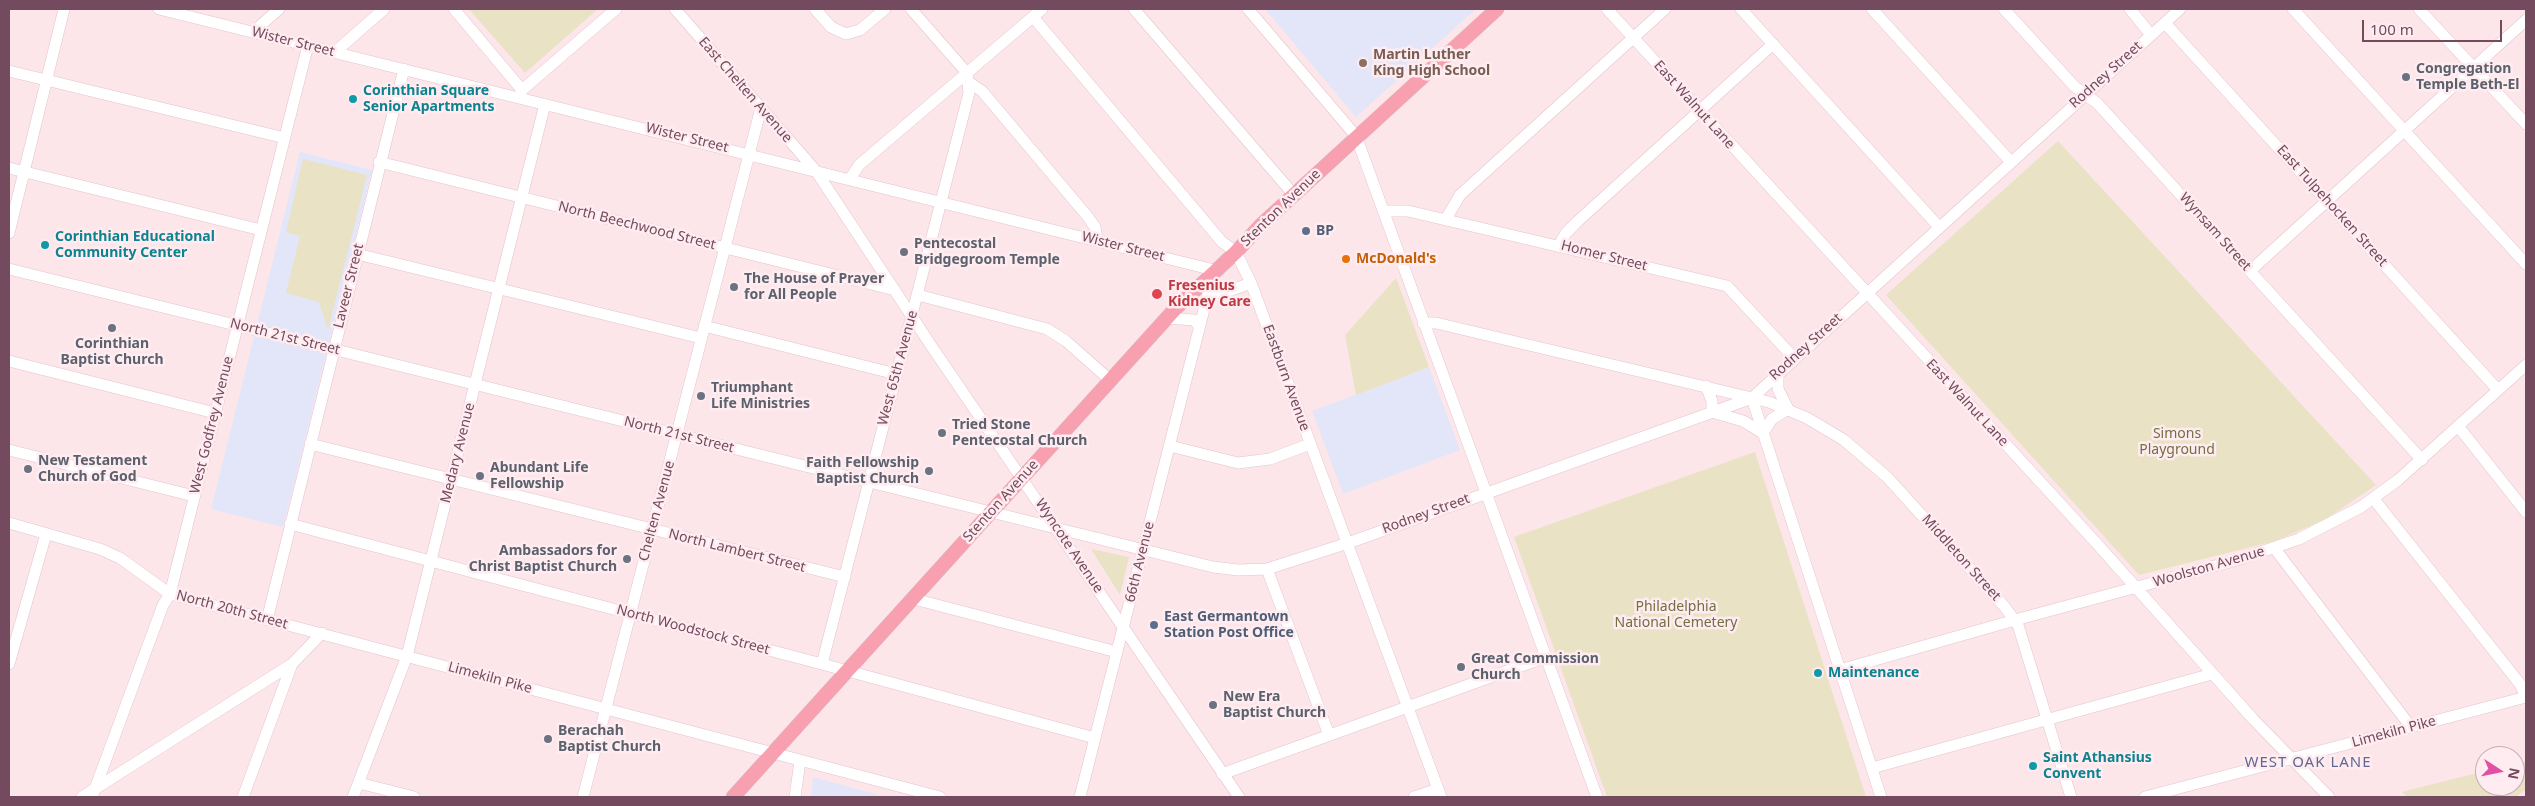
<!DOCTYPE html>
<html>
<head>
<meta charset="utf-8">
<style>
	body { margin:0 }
	#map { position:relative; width:2535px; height:806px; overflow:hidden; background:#fce6ea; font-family:"Noto Sans",sans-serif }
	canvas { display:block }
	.frame { position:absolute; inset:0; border:10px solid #744b5e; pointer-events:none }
	.north { position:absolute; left:2475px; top:746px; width:50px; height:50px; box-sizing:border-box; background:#ffecf0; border:1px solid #c7acb6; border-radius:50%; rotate:101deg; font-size:14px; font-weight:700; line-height:20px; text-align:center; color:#744b5e }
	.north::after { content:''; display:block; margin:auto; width:18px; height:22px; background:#e24fa4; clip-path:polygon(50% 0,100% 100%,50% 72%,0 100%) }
	.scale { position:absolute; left:2362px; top:20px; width:140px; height:22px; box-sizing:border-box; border:2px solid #744b5e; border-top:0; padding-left:6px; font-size:15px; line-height:18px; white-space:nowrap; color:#744b5e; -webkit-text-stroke:4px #ffecf0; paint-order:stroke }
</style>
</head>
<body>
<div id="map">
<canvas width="2535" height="806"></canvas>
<div class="frame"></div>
<div class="north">N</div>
<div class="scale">100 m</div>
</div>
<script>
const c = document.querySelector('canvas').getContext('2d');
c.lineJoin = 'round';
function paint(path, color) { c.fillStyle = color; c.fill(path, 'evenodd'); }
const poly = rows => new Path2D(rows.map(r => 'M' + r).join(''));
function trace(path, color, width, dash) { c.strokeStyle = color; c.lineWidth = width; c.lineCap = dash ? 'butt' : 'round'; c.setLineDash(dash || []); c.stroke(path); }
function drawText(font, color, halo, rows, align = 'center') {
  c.font = font + ' "Noto Sans",sans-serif'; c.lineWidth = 5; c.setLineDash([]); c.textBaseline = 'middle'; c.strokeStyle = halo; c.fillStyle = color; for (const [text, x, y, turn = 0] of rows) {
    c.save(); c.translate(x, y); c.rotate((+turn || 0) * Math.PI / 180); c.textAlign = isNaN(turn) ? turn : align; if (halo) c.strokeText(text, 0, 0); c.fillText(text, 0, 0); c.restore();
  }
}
paint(poly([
	[1265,9,1476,9,1356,117],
	[300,152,372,170,283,527,211,509],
	[1429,367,1460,450,1343,494,1312,411],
	[813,776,813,777,886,797,811,797]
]), '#e3e6f8');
paint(poly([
	[469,9,598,9,525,73],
	[2058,141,2376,485,2326,519,2275,541,2139,575,1886,295],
	[303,159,367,175,328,330,319,302,286,293,300,236,286,232],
	[1396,278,1429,367,1356,395,1345,335],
	[1755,452,1866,797,1607,797,1514,537],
	[1091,549,1129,557,1120,595],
	[2526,761,2526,789,2516,797,2407,797,2402,792,2485,771,2485,786,2515,786,2515,764]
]), '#e9e2c5');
const minor = poly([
	[159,9,1214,270,1080,797],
	[454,9,522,90],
	[675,9,816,171,932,347,1239,797],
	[815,9,831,27,846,34,860,30,885,9],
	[1134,9,1294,195],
	[1248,9,1356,136,1597,797],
	[1607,9,2099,546,2253,719,2329,797],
	[1741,9,1939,227],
	[1872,9,2011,162],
	[2004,9,2075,87,2097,103,2422,460],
	[2130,9,2151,35],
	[2293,9,2526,264],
	[2419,9,2526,124],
	[1033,17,1222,242,1236,252,1251,283,1441,797],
	[2165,23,2498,390],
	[253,32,279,9],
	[335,52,384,9],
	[9,71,285,138],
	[970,83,982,91,1088,217,1095,227,1097,240],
	[520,98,522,90,616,9],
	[379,162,895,290],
	[9,168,261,230],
	[850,179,859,165,1042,9],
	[1384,211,1408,211,1727,286,1794,358],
	[1446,219,1460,195,1665,9],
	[9,233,64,9],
	[1559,245,1566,233,1578,221,1773,44],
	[357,254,701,338],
	[9,269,1213,567,1238,570,1267,569,1348,543,1752,398,2180,9],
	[2250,271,2526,20],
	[918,295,1047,329,1066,341,1111,381],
	[1206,299,1251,283],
	[1167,318,1194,320,1199,326],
	[1423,323,1436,323,1769,402,1807,418,1844,440,1887,477,2004,606,2018,625,2071,797],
	[704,326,896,374],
	[9,361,215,413],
	[1706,386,1712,401,1712,412,1743,421,1763,433,1772,419,1788,409,1778,389,1778,373],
	[1752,398,1881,797],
	[2458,426,2526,512],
	[310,444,845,577],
	[1170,446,1238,463,1270,459,1310,444],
	[9,450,194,496],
	[2373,498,2520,684,2526,697],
	[9,523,100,549,120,558,170,594,940,797],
	[290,524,822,664,1095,738],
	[2275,549,2411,727],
	[1267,569,1329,735],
	[914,599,1117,652],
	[267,620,404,69],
	[9,664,46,534],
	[822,664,969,93,967,73,911,9],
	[1840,670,2015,620,2237,560,2299,539,2361,507,2398,480,2526,365],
	[1872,768,2212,674],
	[1222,774,1546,657],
	[359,783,414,797],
	[82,797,292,664,322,633],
	[92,797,163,605,170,594,308,45],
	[243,797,292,664],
	[353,797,407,656,545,104],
	[583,797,761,108],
	[795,797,800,761],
	[1414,797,1438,789],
	[2145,797,2526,697]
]);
const major = poly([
	[733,797,1175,309,1236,252,1261,225,1497,9]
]);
trace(minor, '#e2c4ce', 12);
trace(major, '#d3c5cb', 15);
trace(minor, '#fff', 11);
trace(major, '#f8a0b0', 14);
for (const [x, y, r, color] of [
	[1363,63,5,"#8d6e63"],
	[2406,77,5,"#6b7280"],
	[353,99,5,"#0f9aa8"],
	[1306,231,5,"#5c6f8a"],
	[45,245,5,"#0f9aa8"],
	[904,252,5,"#6b7280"],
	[1346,259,5,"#e8710a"],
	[734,287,5,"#6b7280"],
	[1157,294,6,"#e0444e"],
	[112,328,5,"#6b7280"],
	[701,396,5,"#6b7280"],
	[942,433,5,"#6b7280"],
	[28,469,5,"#6b7280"],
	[929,471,5,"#6b7280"],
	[480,476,5,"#6b7280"],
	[627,559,5,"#6b7280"],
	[1154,625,5,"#5c6f8a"],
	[1461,667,5,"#6b7280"],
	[1818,673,5,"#0f9aa8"],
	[1213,705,5,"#6b7280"],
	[548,739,5,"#6b7280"],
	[2033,766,5,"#0f9aa8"]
]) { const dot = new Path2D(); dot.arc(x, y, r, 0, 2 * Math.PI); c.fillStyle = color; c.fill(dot); trace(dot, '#ffecf0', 2); }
drawText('14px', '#744b5e', '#ffecf0', [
	["Wister Street",293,42,14],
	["Rodney Street",2106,75,-42],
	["East Chelten Avenue",745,90,49],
	["East Walnut Lane",1694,105,48],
	["Wister Street",687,138,14],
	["East Tulpehocken Street",2332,206,48],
	["Stenton Avenue",1281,208,-44],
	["North Beechwood Street",637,226,14],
	["Wynsam Street",2215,232,48],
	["Wister Street",1123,247,14],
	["Homer Street",1604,256,14],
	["Laveer Street",349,286,-76],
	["North 21st Street",285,337,14],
	["Rodney Street",1806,347,-42],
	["West 65th Avenue",898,368,-75],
	["Eastburn Avenue",1286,378,70],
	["East Walnut Lane",1967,403,47],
	["West Godfrey Avenue",212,425,-76],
	["North 21st Street",679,435,14],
	["Medary Avenue",458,453,-76],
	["Stenton Avenue",1001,501,-48],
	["Chelten Avenue",657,511,-75],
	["Rodney Street",1426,514,-20],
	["Wyncote Avenue",1069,546,56],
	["North Lambert Street",737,551,14],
	["Middleton Street",1961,558,48],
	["66th Avenue",1140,562,-76],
	["Woolston Avenue",2209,567,-16],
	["North 20th Street",232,610,15],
	["North Woodstock Street",693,630,15],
	["Limekiln Pike",490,678,15],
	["Limekiln Pike",2394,732,-15]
]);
drawText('bold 14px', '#785e54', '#ffecf0', [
	["Martin Luther",1373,55],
	["King High School",1373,71]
], 'left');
drawText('bold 14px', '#5b616d', '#ffecf0', [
	["Congregation",2416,69],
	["Temple Beth-El",2416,85],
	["Pentecostal",914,244],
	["Bridgegroom Temple",914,260],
	["The House of Prayer",744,279],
	["for All People",744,295],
	["Corinthian",112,344,"center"],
	["Baptist Church",112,360,"center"],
	["Triumphant",711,388],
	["Life Ministries",711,404],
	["Tried Stone",952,425],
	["Pentecostal Church",952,441],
	["New Testament",38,461],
	["Church of God",38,477],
	["Faith Fellowship",919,463,"right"],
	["Baptist Church",919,479,"right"],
	["Abundant Life",490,468],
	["Fellowship",490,484],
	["Ambassadors for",617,551,"right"],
	["Christ Baptist Church",617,567,"right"],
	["Great Commission",1471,659],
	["Church",1471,675],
	["New Era",1223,697],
	["Baptist Church",1223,713],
	["Berachah",558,731],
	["Baptist Church",558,747]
], 'left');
drawText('bold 14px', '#0d838f', '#ffecf0', [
	["Corinthian Square",363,91],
	["Senior Apartments",363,107],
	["Corinthian Educational",55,237],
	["Community Center",55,253],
	["Maintenance",1828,673],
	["Saint Athansius",2043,758],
	["Convent",2043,774]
], 'left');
drawText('bold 14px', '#4e5e75', '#ffecf0', [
	["BP",1316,231],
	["East Germantown",1164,617],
	["Station Post Office",1164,633]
], 'left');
drawText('bold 14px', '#c56008', '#ffecf0', [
	["McDonald's",1356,259]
], 'left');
drawText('bold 14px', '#be3a42', '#ffecf0', [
	["Fresenius",1168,286],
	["Kidney Care",1168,302]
], 'left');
drawText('14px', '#746f41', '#ffecf0', [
	["Simons",2177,434],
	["Playground",2177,450],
	["Philadelphia",1676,607],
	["National Cemetery",1676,623]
]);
c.letterSpacing = '1px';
drawText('15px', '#636991', '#ffecf0', [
	["WEST OAK LANE",2308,763]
]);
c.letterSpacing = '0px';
</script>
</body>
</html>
